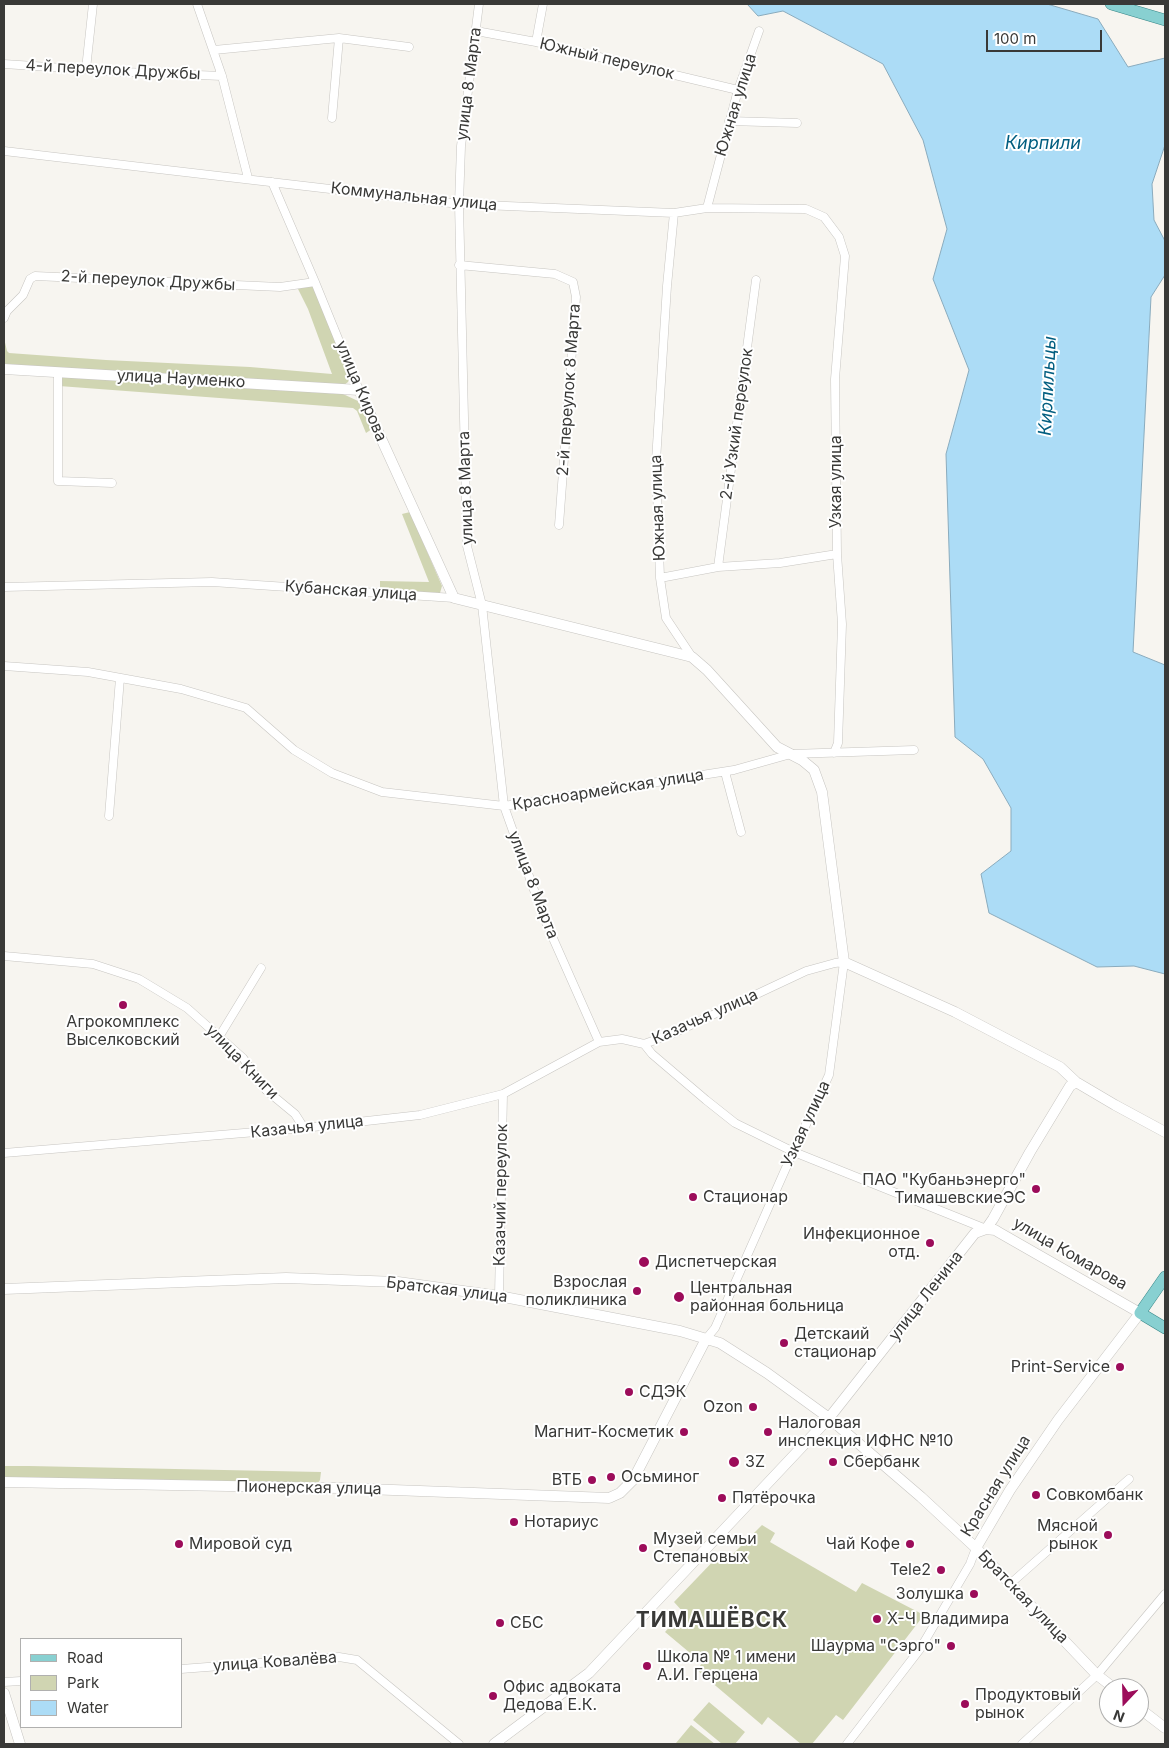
<!DOCTYPE html>
<html>
<head>
<meta charset="utf-8">
<style>
	body { margin:0 }
	#map { position:relative; width:1169px; height:1748px; overflow:hidden; background:#f7f5f0; font-family:Inter,sans-serif }
	canvas { display:block }
	.frame { position:absolute; inset:0; border:5px solid #393937; pointer-events:none }
	.legend { position:absolute; left:20px; top:1638px; width:162px; height:90px; box-sizing:border-box; background:#fff; border:1px solid #b0b0af; margin:0; padding:6px 9px; list-style:none; font-size:15px; color:#393937 }
	.legend li { display:flex; align-items:center; gap:10px; height:25px }
	.legend b { width:25px; border:1px solid #b0b0af }
	.north { position:absolute; left:1099px; top:1678px; width:50px; height:50px; box-sizing:border-box; background:#fff; border:1px solid #b0b0af; border-radius:50%; rotate:201deg; font-size:14px; font-weight:700; line-height:20px; text-align:center; color:#393937 }
	.north::after { content:''; display:block; margin:auto; width:18px; height:22px; background:#9c0c5a; clip-path:polygon(50% 0,100% 100%,50% 72%,0 100%) }
	.scale { position:absolute; left:986px; top:30px; width:116px; height:22px; box-sizing:border-box; border:2px solid #393937; border-top:0; padding-left:6px; font-size:15px; line-height:18px; white-space:nowrap; color:#393937; -webkit-text-stroke:4px #fff; paint-order:stroke }
</style>
</head>
<body>
<div id="map">
<canvas width="1169" height="1748"></canvas>
<div class="frame"></div>
<ul class="legend">
<li><b style="height:6px;background:#88d0d1"></b>Road</li>
<li><b style="height:14px;background:#d0d5b2"></b>Park</li>
<li><b style="height:14px;background:#acdcf6"></b>Water</li>
</ul>
<div class="north">N</div>
<div class="scale">100 m</div>
</div>
<script>
const c = document.querySelector('canvas').getContext('2d');
c.lineJoin = 'round';
function paint(path, color) { c.fillStyle = color; c.fill(path, 'evenodd'); }
const poly = rows => new Path2D(rows.map(r => 'M' + r).join(''));
function trace(path, color, width, dash) { c.strokeStyle = color; c.lineWidth = width; c.lineCap = dash ? 'butt' : 'round'; c.setLineDash(dash || []); c.stroke(path); }
function drawText(font, color, halo, rows, align = 'center') {
  c.font = font + ' Inter,sans-serif'; c.lineWidth = 4; c.setLineDash([]); c.textBaseline = 'middle'; c.strokeStyle = halo; c.fillStyle = color; for (const [text, x, y, turn = 0] of rows) {
    c.save(); c.translate(x, y); c.rotate((+turn || 0) * Math.PI / 180); c.textAlign = isNaN(turn) ? turn : align; if (halo) c.strokeText(text, 0, 0); c.fillText(text, 0, 0); c.restore();
  }
}
paint(poly([
	[310,285,314,285,350,377,348,382,344,385,4,366,4,338,7,351,9,353,106,360,250,367,332,374,308,309,298,289],
	[61,377,343,394,358,401,372,429,366,433,357,411,353,408,59,386],
	[410,512,442,586,440,593,380,591,380,581,429,582,402,514],
	[4,1466,29,1466,321,1472,320,1480,318,1483,4,1478],
	[762,1525,775,1533,770,1542,856,1592,862,1583,924,1615,843,1720,836,1715,812,1744,801,1744,768,1717,762,1725,697,1670,702,1663,665,1632,683,1612,674,1602,721,1553,728,1559],
	[709,1702,745,1732,735,1744,722,1744,693,1720],
	[691,1725,715,1744,676,1743]
]), '#d0d5b2');
const water = poly([
	[747,4,1047,4,1098,19,1128,67,1165,58,1165,145,1152,184,1154,220,1165,241,1165,275,1151,297,1133,652,1165,665,1165,974,1134,966,1097,967,989,913,981,874,1011,851,1011,808,983,759,955,737,946,454,969,370,933,279,947,229,923,140,883,64,783,11,758,16,747,4]
]);
paint(water, '#acdcf6');
trace(water, '#8aabbd', 1);
const street = poly([
	[197,4,222,76,248,178],
	[479,4,461,146,459,204,467,546,482,605,504,806,544,918,599,1042],
	[476,31,536,42,738,90],
	[536,42,543,4],
	[214,50,339,38,409,47],
	[4,64,124,72,222,76],
	[86,69,93,4],
	[332,118,339,38],
	[729,121,797,123],
	[4,151,459,204,674,213,707,208,806,209,824,217,839,237,845,256,835,379,837,554,842,624,838,743,834,753],
	[272,182,315,282,359,390],
	[707,208,738,90,759,31],
	[674,213,667,286,656,461,660,578,666,618,692,657],
	[459,265,555,274,573,282,576,297,559,525],
	[4,318,7,311,23,295,30,279,35,276,280,287,315,282],
	[58,372,58,481,112,483],
	[718,567,756,280],
	[660,578,718,567,780,563,837,554],
	[4,587,212,582,454,598],
	[4,666,88,672,181,689,246,708,294,750,332,773,382,792,504,806,734,770,791,754,914,750],
	[725,772,741,832],
	[109,816,120,678],
	[4,956,93,964,139,979,187,1008,243,1058,266,1090,295,1114,304,1128],
	[219,1037,261,968],
	[644,1044,652,1054,706,1100,735,1123,794,1152,986,1229],
	[4,1153,304,1128,420,1115,503,1094,599,1042,622,1039,644,1044,672,1034,806,971,835,963,844,962,829,1075,789,1161,715,1328,706,1339],
	[499,1296,503,1094],
	[1010,1584,1129,1479],
	[181,1669,339,1657,357,1660,459,1744],
	[4,1682,21,1681],
	[847,1744,920,1649,970,1564,976,1548],
	[1022,1744,1097,1675,1165,1594]
]);
const secondary = poly([
	[4,369,359,390,454,598,692,657,707,670,777,747,802,760,814,770,822,792,844,962,955,1012,1060,1067,1076,1082,1115,1105,1165,1132],
	[4,1289,286,1278,398,1282,499,1296,680,1331,720,1343,767,1373,829,1418,921,1497,976,1548,1097,1675,1114,1688],
	[4,1482,339,1488,609,1498,620,1493,633,1480,706,1339],
	[976,1548,1010,1490,1058,1420,1140,1313,1000,1233,995,1230,986,1229],
	[4,1693,20,1744],
	[1139,1708,1165,1728],
	[494,1744,589,1673,829,1418,975,1233,986,1229,993,1219,1030,1152,1070,1086,1076,1082]
]);
const primary = poly([
	[1111,4,1165,20],
	[1165,1277,1140,1313,1165,1328]
]);
trace(street, '#c7c5c1', 9);
trace(secondary, '#c7c5c1', 11);
trace(primary, '#388687', 12);
trace(street, '#fff', 8);
trace(secondary, '#fff', 10);
trace(primary, '#88d0d1', 11);
for (const [x, y, r, color] of [
	[123,1005,5,"#9c0c5a"],
	[1036,1189,5,"#9c0c5a"],
	[693,1197,5,"#9c0c5a"],
	[930,1243,5,"#9c0c5a"],
	[644,1262,6,"#9c0c5a"],
	[637,1291,5,"#9c0c5a"],
	[679,1297,6,"#9c0c5a"],
	[784,1343,5,"#9c0c5a"],
	[1120,1367,5,"#9c0c5a"],
	[629,1392,5,"#9c0c5a"],
	[753,1407,5,"#9c0c5a"],
	[684,1432,5,"#9c0c5a"],
	[768,1432,5,"#9c0c5a"],
	[734,1462,6,"#9c0c5a"],
	[833,1462,5,"#9c0c5a"],
	[611,1477,5,"#9c0c5a"],
	[592,1480,5,"#9c0c5a"],
	[1036,1495,5,"#9c0c5a"],
	[722,1498,5,"#9c0c5a"],
	[514,1522,5,"#9c0c5a"],
	[1108,1535,5,"#9c0c5a"],
	[179,1544,5,"#9c0c5a"],
	[910,1544,5,"#9c0c5a"],
	[643,1548,5,"#9c0c5a"],
	[941,1570,5,"#9c0c5a"],
	[974,1594,5,"#9c0c5a"],
	[877,1619,5,"#9c0c5a"],
	[500,1623,5,"#9c0c5a"],
	[951,1646,5,"#9c0c5a"],
	[647,1666,5,"#9c0c5a"],
	[493,1696,5,"#9c0c5a"],
	[965,1704,5,"#9c0c5a"]
]) { const dot = new Path2D(); dot.arc(x, y, r, 0, 2 * Math.PI); c.fillStyle = color; c.fill(dot); trace(dot, '#fff', 2); }
drawText('16px', '#393937', '#fff', [
	["Южный переулок",607,59,13],
	["4-й переулок Дружбы",113,70,3],
	["улица 8 Марта",469,84,-83],
	["Южная улица",736,105,-73],
	["Коммунальная улица",414,197,6],
	["2-й переулок Дружбы",148,281,3],
	["улица Науменко",181,379,3],
	["2-й переулок 8 Марта",569,390,-86],
	["улица Кирова",361,391,67],
	["2-й Узкий переулок",737,424,-82],
	["Узкая улица",836,482,-90],
	["улица 8 Марта",466,488,-92],
	["Южная улица",658,508,-92],
	["Кубанская улица",351,591,4],
	["Красноармейская улица",608,790,-9],
	["улица 8 Марта",533,885,69],
	["Казачья улица",705,1017,-24],
	["улица Книги",242,1062,46],
	["Узкая улица",806,1124,-65],
	["Казачья улица",307,1127,-6],
	["Казачий переулок",501,1195,-89],
	["улица Комарова",1070,1254,30],
	["Братская улица",447,1290,7],
	["улица Ленина",926,1296,-52],
	["Красная улица",996,1486,-58],
	["Пионерская улица",309,1488,1],
	["Братская улица",1023,1597,46],
	["улица Ковалёва",275,1662,-4]
]);
drawText('16px', '#393937', '#fff', [
	["Агрокомплекс",123,1022,"center"],
	["Выселковский",123,1040,"center"],
	["ПАО \"Кубаньэнерго\"",1026,1180,"right"],
	["ТимашевскиеЭС",1026,1198,"right"],
	["Стационар",703,1197],
	["Инфекционное",920,1234,"right"],
	["отд.",920,1252,"right"],
	["Диспетчерская",655,1262],
	["Взрослая",627,1282,"right"],
	["поликлиника",627,1300,"right"],
	["Центральная",690,1288],
	["районная больница",690,1306],
	["Детскаий",794,1334],
	["стационар",794,1352],
	["Print-Service",1110,1367,"right"],
	["СДЭК",639,1392],
	["Ozon",743,1407,"right"],
	["Налоговая",778,1423],
	["инспекция ИФНС №10",778,1441],
	["Магнит-Косметик",674,1432,"right"],
	["3Z",745,1462],
	["Сбербанк",843,1462],
	["Осьминог",621,1477],
	["ВТБ",582,1480,"right"],
	["Совкомбанк",1046,1495],
	["Пятёрочка",732,1498],
	["Нотариус",524,1522],
	["Мясной",1098,1526,"right"],
	["рынок",1098,1544,"right"],
	["Музей семьи",653,1539],
	["Степановых",653,1557],
	["Мировой суд",189,1544],
	["Чай Кофе",900,1544,"right"],
	["Tele2",931,1570,"right"],
	["Золушка",964,1594,"right"],
	["Х-Ч Владимира",887,1619],
	["СБС",510,1623],
	["Шаурма \"Сэрго\"",941,1646,"right"],
	["Школа № 1 имени",657,1657],
	["А.И. Герцена",657,1675],
	["Офис адвоката",503,1687],
	["Дедова Е.К.",503,1705],
	["Продуктовый",975,1695],
	["рынок",975,1713]
], 'left');
drawText('italic 18px', '#025e80', '#fff', [
	["Кирпили",1043,144],
	["Кирпильцы",1048,386,-87]
]);
c.letterSpacing = '1px';
drawText('bold 21px', '#393937', '#fff', [
	["ТИМАШЁВСК",712,1621]
]);
c.letterSpacing = '0px';
</script>
</body>
</html>
